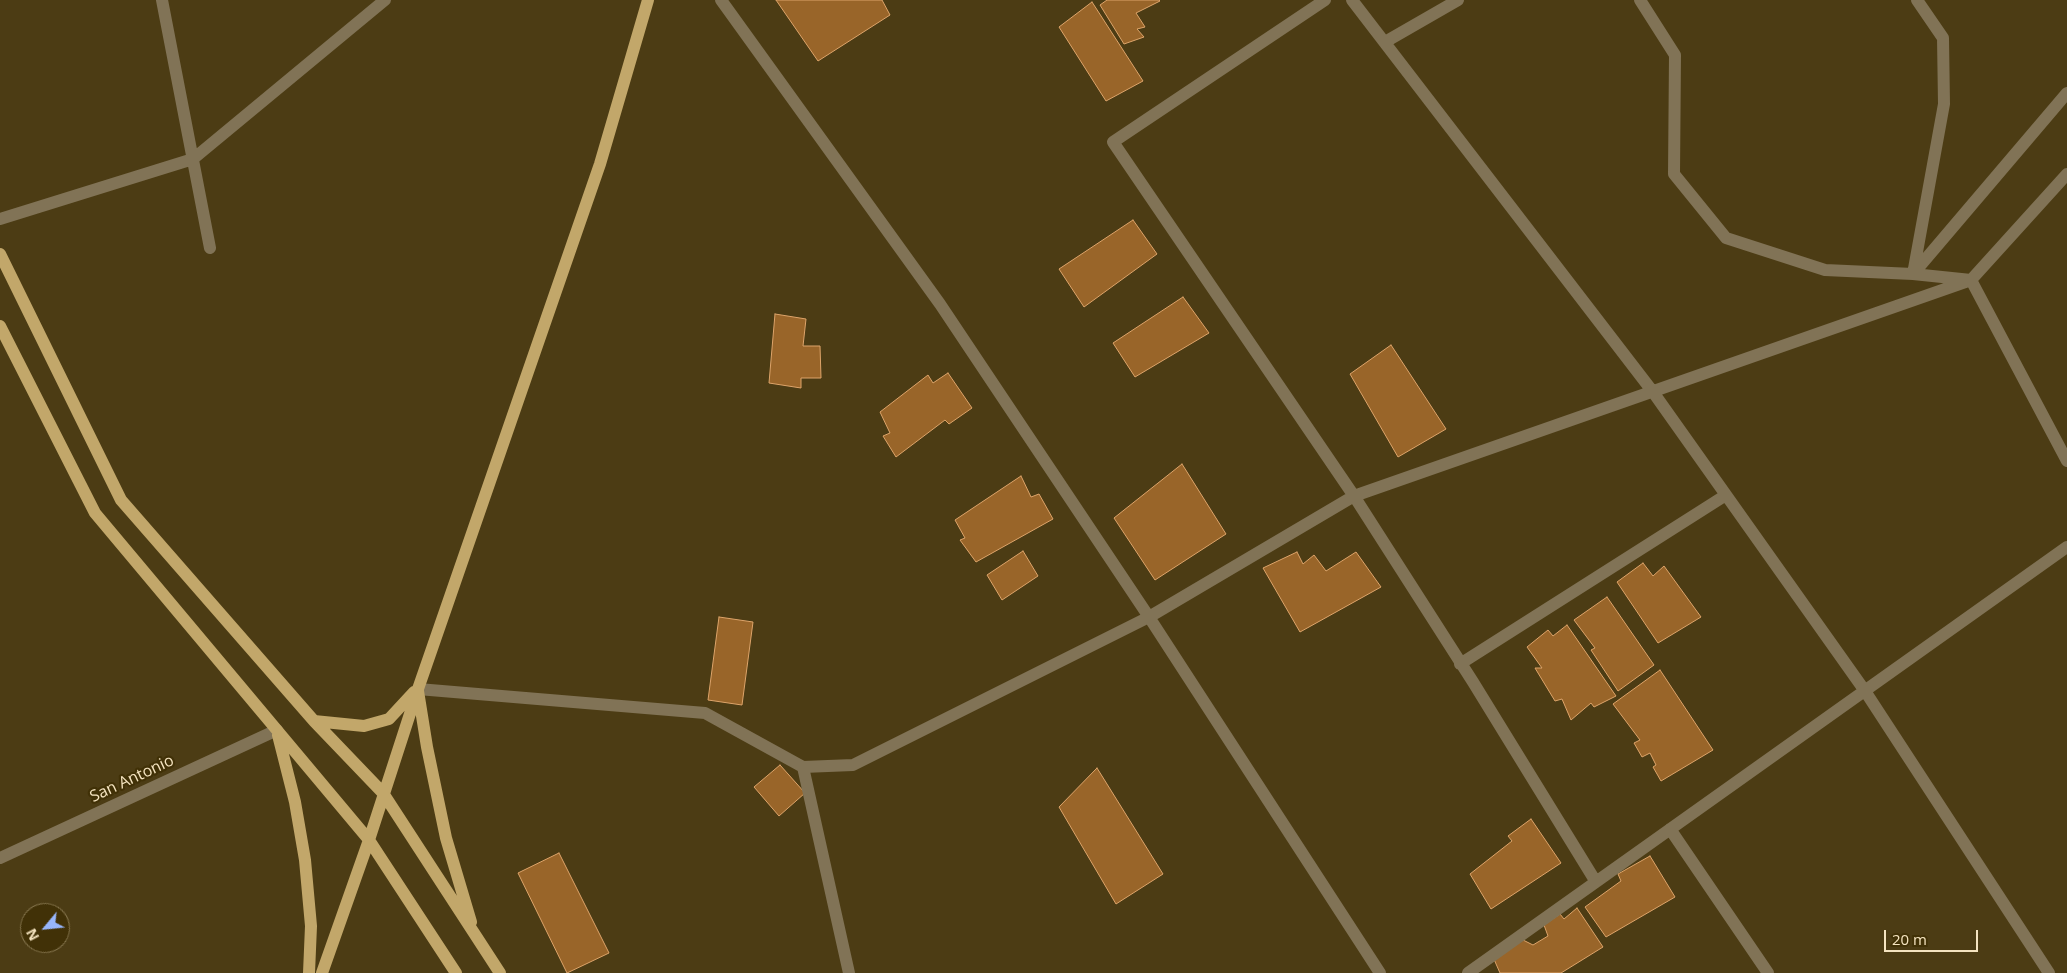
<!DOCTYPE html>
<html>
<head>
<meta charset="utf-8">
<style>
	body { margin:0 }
	#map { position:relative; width:2067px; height:973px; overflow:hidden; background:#4c3c14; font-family:"Open Sans",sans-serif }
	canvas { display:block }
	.north { position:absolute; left:20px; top:903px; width:50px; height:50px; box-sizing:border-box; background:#413107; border:1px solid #897951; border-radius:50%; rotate:242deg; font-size:14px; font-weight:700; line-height:20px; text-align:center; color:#f5e4c0 }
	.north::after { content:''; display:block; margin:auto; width:18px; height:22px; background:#97b6fd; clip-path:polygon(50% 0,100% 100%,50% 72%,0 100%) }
	.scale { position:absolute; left:1884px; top:930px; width:94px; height:22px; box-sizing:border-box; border:2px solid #f5e4c0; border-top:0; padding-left:6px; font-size:15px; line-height:18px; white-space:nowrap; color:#f5e4c0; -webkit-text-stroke:4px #413107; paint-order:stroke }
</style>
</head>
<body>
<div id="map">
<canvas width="2067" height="973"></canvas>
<div class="north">N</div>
<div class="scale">20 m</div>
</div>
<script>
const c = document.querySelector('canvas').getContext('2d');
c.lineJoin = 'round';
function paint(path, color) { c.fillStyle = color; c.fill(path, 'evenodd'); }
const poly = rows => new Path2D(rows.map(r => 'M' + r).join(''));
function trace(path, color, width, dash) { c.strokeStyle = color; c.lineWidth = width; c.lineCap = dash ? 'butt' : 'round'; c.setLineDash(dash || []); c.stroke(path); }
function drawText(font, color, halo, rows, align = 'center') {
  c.font = font + ' "Open Sans",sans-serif'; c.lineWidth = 4.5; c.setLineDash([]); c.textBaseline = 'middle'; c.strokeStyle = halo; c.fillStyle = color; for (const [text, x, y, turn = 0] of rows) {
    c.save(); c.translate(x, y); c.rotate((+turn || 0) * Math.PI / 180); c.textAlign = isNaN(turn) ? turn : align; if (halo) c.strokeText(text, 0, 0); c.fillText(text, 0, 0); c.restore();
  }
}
const building = poly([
	[776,0,882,0,890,15,818,61,776,0],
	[1107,0,1159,0,1160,1,1136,13,1145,27,1137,29,1144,37,1124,44,1100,5,1107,0],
	[1092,2,1143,81,1106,101,1059,27,1092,2],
	[1133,220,1157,254,1084,307,1059,269,1133,220],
	[1183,297,1209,333,1135,377,1113,343,1183,297],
	[775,314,806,319,803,346,820,346,821,378,801,378,801,388,769,383,775,314],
	[1391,345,1446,429,1398,457,1350,374,1391,345],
	[948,373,972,408,949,424,945,420,896,457,883,436,890,433,880,412,928,375,933,383,948,373],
	[1182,464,1226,534,1155,580,1114,518,1182,464],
	[1021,476,1031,497,1039,494,1053,519,976,562,960,540,965,538,955,520,1021,476],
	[1023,551,1038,576,1002,600,987,575,1023,551],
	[1297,552,1303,564,1314,555,1326,571,1356,552,1381,587,1300,632,1263,568,1297,552],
	[1643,563,1653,576,1664,566,1701,617,1658,643,1617,582,1643,563],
	[1607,597,1654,665,1618,691,1591,650,1595,648,1574,620,1607,597],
	[719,617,753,622,742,705,708,700,719,617],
	[1567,625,1616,696,1594,707,1591,703,1571,720,1562,699,1555,701,1535,668,1542,668,1527,647,1548,630,1553,636,1567,625],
	[1660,670,1713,750,1661,781,1653,767,1656,765,1650,753,1642,757,1634,743,1640,740,1613,704,1660,670],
	[780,765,805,793,779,816,754,787,780,765],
	[1097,768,1163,874,1116,904,1059,807,1097,768],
	[1531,819,1561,863,1491,909,1470,874,1512,841,1508,836,1531,819],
	[559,853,609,953,567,973,518,873,559,853],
	[1650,856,1675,897,1606,937,1585,907,1621,881,1618,874,1650,856],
	[1577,908,1603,947,1561,973,1500,973,1493,957,1523,940,1533,945,1548,936,1544,925,1560,914,1564,919,1577,908]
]);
paint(building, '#996529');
trace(building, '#dda46a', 1);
trace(poly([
	[162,0,210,248],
	[721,0,940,304,1149,617,1380,973],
	[1325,0,1113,142,1354,496,1473,682,1596,882],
	[1352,0,1653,392,1865,691,2049,973],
	[1640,0,1675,55,1674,174,1726,238,1825,270,1913,274,1971,280,2067,461],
	[1917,0,1943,38,1944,104,1913,274,2067,93],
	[1385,42,1458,0],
	[0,219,193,159,385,0],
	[1460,664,1726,495],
	[418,689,705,713,803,767,853,765,1149,617,1354,496,1971,280,2067,174],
	[803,767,849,973],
	[1670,829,1768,973],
	[0,858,277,730],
	[1468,973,2067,547]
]), '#817356', 12);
trace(poly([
	[0,254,121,500,314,721,383,793,500,973],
	[0,326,95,513,369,840,456,973],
	[418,691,427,747,446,838,471,922],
	[314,721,364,726,389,719,414,692],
	[278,735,295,802,305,860,311,926,309,973],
	[322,973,369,840,418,689,600,164,648,0]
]), '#c2a76a', 12);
drawText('16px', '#f5e4c0', '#413107', [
	["San Antonio",132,779,-25]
]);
</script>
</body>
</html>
